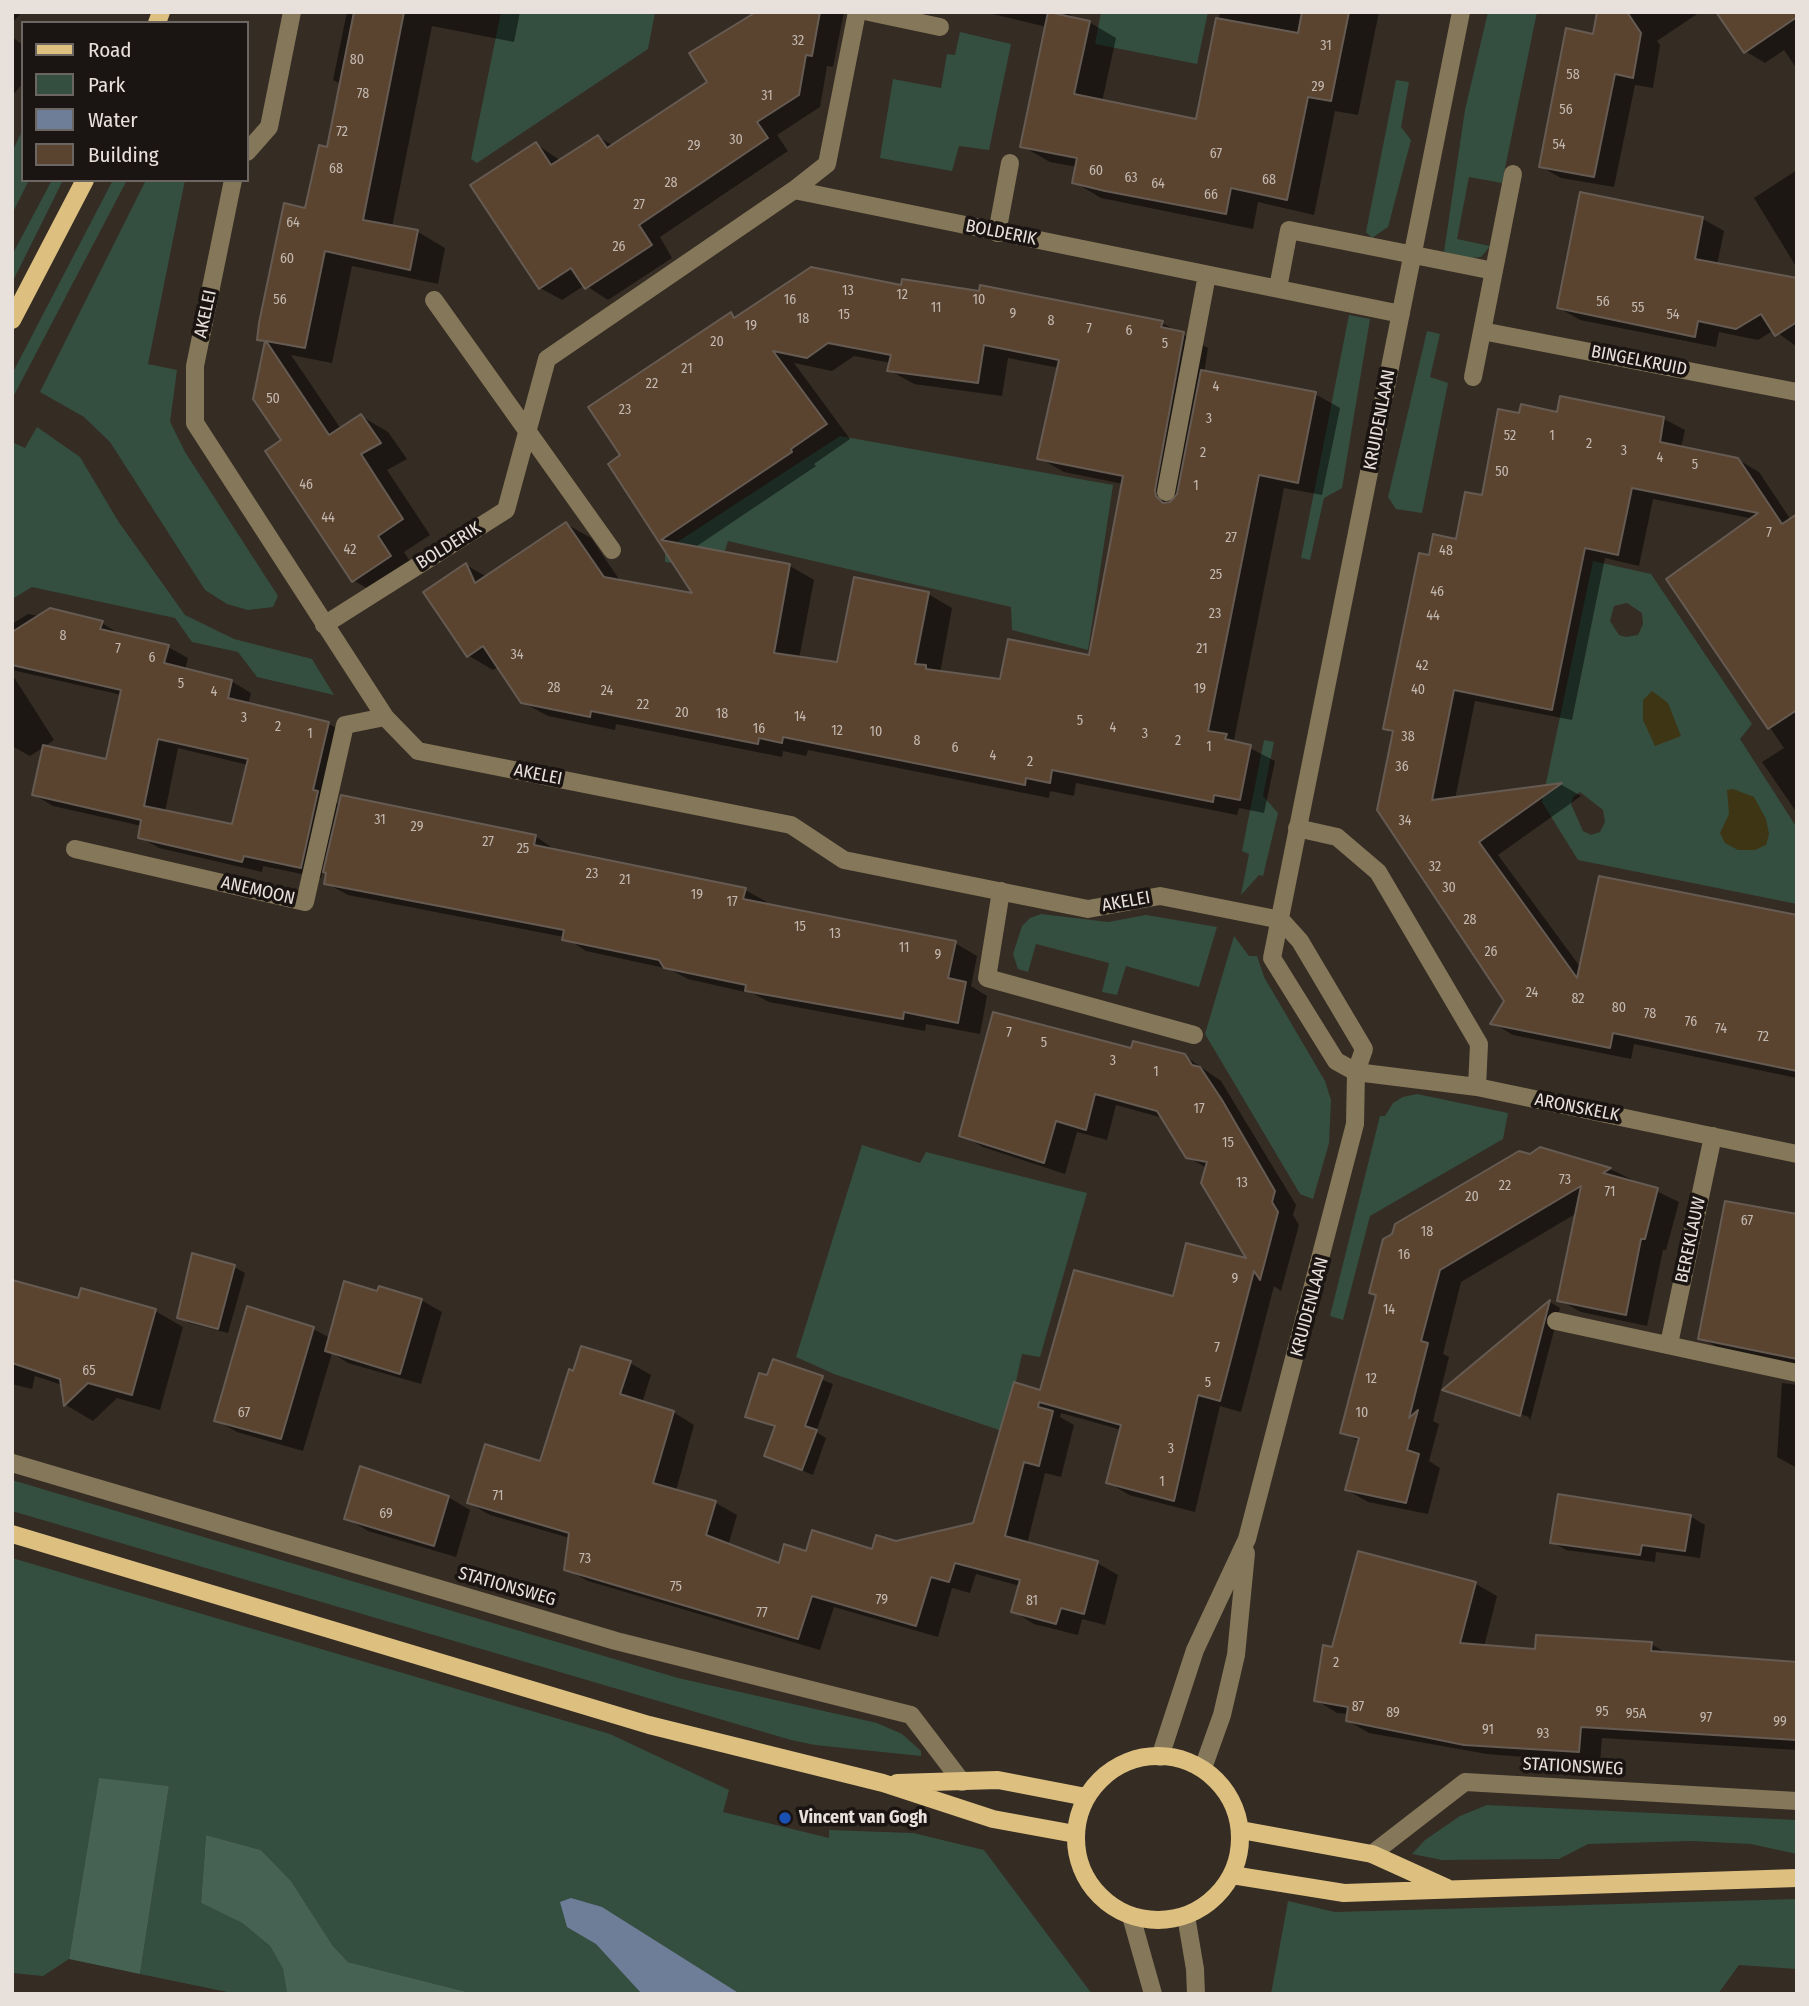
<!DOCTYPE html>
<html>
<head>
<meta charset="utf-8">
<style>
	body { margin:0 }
	#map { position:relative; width:1809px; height:2006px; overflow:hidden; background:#352c24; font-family:"Fira Sans Condensed",sans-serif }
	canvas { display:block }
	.frame { position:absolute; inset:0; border:14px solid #e7e0db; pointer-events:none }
	.legend { position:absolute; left:21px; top:21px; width:228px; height:161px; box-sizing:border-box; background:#1a1512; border:2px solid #6c6662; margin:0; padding:9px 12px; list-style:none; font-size:21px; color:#e7e0db }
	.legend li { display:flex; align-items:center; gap:14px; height:35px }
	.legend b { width:35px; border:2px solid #6c6662 }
</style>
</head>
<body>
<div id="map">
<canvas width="1809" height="2006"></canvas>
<div class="frame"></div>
<ul class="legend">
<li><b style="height:9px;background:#ddc080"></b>Road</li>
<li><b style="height:19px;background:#344f40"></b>Park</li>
<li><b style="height:19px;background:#6f7e98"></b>Water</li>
<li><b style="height:19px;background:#5a4430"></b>Building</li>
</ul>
</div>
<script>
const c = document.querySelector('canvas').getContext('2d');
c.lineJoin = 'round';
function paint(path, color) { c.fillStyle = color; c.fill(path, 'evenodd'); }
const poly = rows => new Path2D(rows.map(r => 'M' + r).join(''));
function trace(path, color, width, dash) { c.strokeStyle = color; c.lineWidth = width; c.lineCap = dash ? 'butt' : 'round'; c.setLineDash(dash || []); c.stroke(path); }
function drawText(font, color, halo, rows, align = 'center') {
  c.font = font + ' "Fira Sans Condensed",sans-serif'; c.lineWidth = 7; c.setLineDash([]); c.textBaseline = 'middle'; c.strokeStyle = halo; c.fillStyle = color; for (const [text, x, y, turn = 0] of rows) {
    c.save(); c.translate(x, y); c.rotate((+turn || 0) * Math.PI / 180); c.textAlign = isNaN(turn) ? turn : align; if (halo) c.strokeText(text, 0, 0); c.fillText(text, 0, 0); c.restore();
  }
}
paint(poly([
	[501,12,655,12,648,49,477,163,471,159],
	[1101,12,1208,12,1197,64,1095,44],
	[1488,12,1537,12,1502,183,1469,177,1457,239,1490,246,1481,257,1470,258,1444,252,1465,110],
	[960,32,1011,44,989,150,959,146,952,171,880,158,893,79,941,88,947,54,955,55],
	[1396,80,1409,82,1401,127,1411,140,1388,227,1372,238,1366,232],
	[23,129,23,180,29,180,12,214,12,152],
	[52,180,63,180,12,283,12,255],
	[113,180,127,180,12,399,12,374],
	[146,180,185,180,148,364,177,370,170,422,185,452,278,596,273,607,248,610,227,604,205,590,110,442,84,417,40,392],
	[1349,315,1370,319,1342,488,1324,498,1310,560,1301,558],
	[1427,331,1440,334,1430,377,1448,383,1422,513,1396,509,1388,497],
	[37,427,80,457,118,521,185,615,234,639,312,659,334,695,257,677,238,652,192,642,175,618,32,587,12,599,12,442,25,448],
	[840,436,1113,485,1088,650,1012,630,1011,607,728,541,719,569,665,562,665,550],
	[1593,561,1651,574,1752,724,1740,739,1797,828,1797,904,1578,860,1542,802],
	[1627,603,1642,613,1643,624,1638,635,1626,637,1619,635,1610,621,1614,606],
	[1580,792,1603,810,1605,822,1600,832,1591,835,1583,831,1571,804,1573,797],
	[1264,740,1274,742,1263,796,1278,813,1263,876,1259,875,1241,895,1249,854,1242,851],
	[1041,914,1108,922,1146,915,1217,927,1199,987,1126,966,1117,995,1102,992,1109,963,1036,944,1028,972,1018,969,1013,954,1022,926,1030,918],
	[1234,936,1249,956,1257,956,1264,977,1325,1081,1331,1100,1329,1143,1313,1199,1300,1194,1205,1034],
	[1417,1094,1508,1113,1503,1139,1370,1216,1343,1320,1330,1316,1380,1116,1385,1116,1393,1103,1403,1097],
	[862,1145,920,1163,926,1152,1087,1193,1040,1357,1022,1354,1005,1432,834,1374,796,1357],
	[12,1480,678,1678,877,1723,902,1734,921,1751,921,1756,815,1745,791,1740,12,1511],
	[12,1558,610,1734,729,1790,723,1812,829,1838,829,1830,913,1833,984,1850,1092,1994,475,1994,348,1962,333,1946,291,1881,261,1850,206,1835,201,1903,242,1923,270,1946,283,1969,287,1994,237,1994,140,1974,169,1786,99,1779,69,1959,43,1976,12,1973],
	[1487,1805,1797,1820,1797,1854,1751,1844,1692,1841,1588,1844,1559,1859,1442,1860,1412,1854,1425,1840,1460,1816],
	[1797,1899,1797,1969,1739,1965,1718,1994,1271,1994,1288,1901,1335,1912]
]), '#344f40');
paint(poly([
	[99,1778,169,1786,140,1974,69,1959],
	[206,1835,261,1850,291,1881,333,1946,348,1962,475,1994,287,1994,283,1969,270,1946,242,1923,201,1903]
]), '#456252');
paint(poly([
	[1652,691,1668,703,1681,736,1655,746,1643,720,1643,700],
	[1733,789,1754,797,1766,819,1769,834,1766,845,1755,850,1738,850,1725,843,1720,833,1729,814,1727,790]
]), '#3e3515');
paint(poly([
	[571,1898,602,1907,740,1994,642,1994,596,1944,567,1927,560,1902]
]), '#6f7e98');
paint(poly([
	[12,12,22,12,12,23],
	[347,12,520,12,514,42,432,26,392,227,418,232,445,248,438,284,352,266,332,363,291,355,341,429,361,416,388,432,407,459,387,470,430,535,404,552,417,572,380,596,353,580,283,441,266,343,259,339,328,149,341,84,333,80],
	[762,12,844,12,833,67,827,66,820,107,777,135,788,151,660,237,672,258,608,300,585,285,562,300,540,288,536,144,561,161,598,137,614,146,723,74],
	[984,12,1071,12,1070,19,1089,22,1116,38,1102,102,1198,121,1220,12,1379,12,1358,115,1335,111,1314,215,1258,202,1253,229,1101,198,1074,182,1077,167,1050,162,1022,146,1047,27],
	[1599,12,1700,12,1657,41,1660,45,1653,88,1635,85,1614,187,1561,178,1540,166,1594,36],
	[1797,12,1797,69,1784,50,1765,63,1745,51],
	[12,37,23,45,23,83,12,96],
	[1797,170,1797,268,1754,198],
	[1581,194,1703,219,1724,231,1717,265,1797,280,1797,347,1774,330,1758,340,1719,332,1716,347,1580,320,1559,308],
	[902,287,1162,323,1208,348,1204,373,1315,394,1340,408,1322,495,1284,488,1234,740,1275,761,1264,813,1239,808,1237,815,1076,783,1074,796,1050,791,1049,798,808,750,806,756,783,751,782,757,616,724,615,730,548,716,522,702,499,666,493,670,469,656,426,592,466,565,487,577,566,524,591,538,621,582,695,595,610,464,623,456,731,314,737,318],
	[854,356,891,363,889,370,914,384,1002,396,1008,358,1059,368,1039,458,1064,472,1123,484,1090,657,1002,681,940,673,952,608,928,594,839,664,799,659,814,580,790,566,694,548,816,466,814,464,850,439,794,363,832,371],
	[1561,398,1664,419,1685,430,1681,448,1737,459,1759,472,1791,520,1797,517,1797,813,1762,762,1784,748,1668,580,1754,519,1653,499,1639,566,1605,558,1572,720,1475,701,1455,799,1562,785,1581,796,1498,855,1581,968,1797,918,1797,1078,1634,1044,1631,1059,1513,1035,1493,1023,1506,1001,1394,734,1385,729,1430,557,1457,541,1483,497,1521,415,1558,414],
	[50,610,102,623,121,635,168,647,188,658,185,670,231,681,251,693,248,705,329,724,348,735,333,801,340,805,535,836,557,851,745,890,767,902,766,906,955,943,977,956,971,986,987,996,980,1034,926,1024,925,1031,769,1002,754,994,688,979,669,969,586,951,564,937,348,895,326,883,328,873,323,869,321,878,263,866,262,872,159,848,140,837,142,826,53,806,33,794,44,747,30,756,12,746,12,674,54,740,44,747,107,761,122,695,12,670,12,624,28,614,40,616],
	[178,748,248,765,233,826,165,812],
	[1133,1051,1185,1056,1221,1081,1296,1205,1293,1215,1299,1225,1281,1291,1274,1286,1241,1412,1220,1406,1195,1512,1129,1495,1108,1482,1122,1430,1061,1413,1060,1417,1074,1425,1061,1477,1045,1473,1027,1544,1097,1563,1118,1575,1105,1625,1082,1619,1078,1635,1034,1624,1013,1611,1020,1586,976,1574,970,1593,952,1588,938,1637,834,1607,820,1650,588,1581,566,1569,570,1538,490,1515,469,1503,541,1463,630,1363,651,1375,642,1403,673,1412,694,1425,676,1491,716,1503,737,1515,728,1546,780,1565,807,1553,873,1551,974,1525,1042,1392,1174,1298,1250,1261,1207,1168,1187,1157,1163,1118,1116,1105,1107,1140,1077,1132,1065,1174,983,1147,961,1135],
	[1541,1149,1610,1169,1679,1202,1666,1250,1663,1250,1647,1326,1581,1312,1559,1300,1577,1213,1461,1282,1443,1354,1449,1357,1433,1421,1439,1424,1429,1461,1440,1468,1428,1514,1368,1502,1347,1490,1360,1442,1342,1432,1378,1296,1371,1292],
	[1797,1217,1797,1367,1719,1348,1700,1338],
	[234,1267,245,1273,228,1333,189,1323,179,1317],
	[12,1282,79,1300,155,1311,183,1327,160,1410,117,1398,93,1421,66,1405,62,1385,35,1376,32,1389,12,1384],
	[421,1300,442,1312,421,1384,348,1363,332,1353,303,1451,237,1432,216,1420,313,1329,330,1338],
	[1550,1302,1560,1308,1530,1421,1529,1417,1445,1390],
	[774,1361,833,1384,816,1432,826,1438,813,1475,766,1455,776,1428,747,1416],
	[1782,1383,1797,1385,1797,1468,1777,1457],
	[448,1497,470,1510,456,1557,368,1531,346,1518],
	[1690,1516,1705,1525,1700,1558,1656,1552,1655,1562,1566,1550,1552,1542],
	[1359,1553,1476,1584,1497,1596,1484,1647,1536,1651,1651,1644,1670,1655,1794,1663,1797,1652,1797,1750,1602,1738,1600,1763,1487,1754,1369,1733,1348,1721,1349,1714,1337,1713,1316,1700]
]), '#0007');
const building = poly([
	[354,12,404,12,363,220,418,230,410,270,325,251,305,348,266,341,329,435,361,414,381,443,361,454,403,519,378,536,391,556,352,582,265,451,281,440,253,399,265,341,257,340,259,323,284,203,305,208,319,145,327,147,354,12],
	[756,12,820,12,812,56,806,55,799,95,757,122,768,138,639,225,652,245,585,289,571,268,539,289,470,185,536,142,551,165,598,135,607,148,707,82,689,53,756,12],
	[1048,12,1090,21,1074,94,1196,119,1216,18,1298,33,1302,12,1349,12,1331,101,1308,97,1287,200,1231,188,1226,214,1105,191,1072,183,1077,158,1020,147,1048,12],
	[1597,12,1627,12,1641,33,1633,78,1615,74,1594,177,1539,167,1566,28,1593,34,1597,12],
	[1716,12,1797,12,1797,17,1744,53,1716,12],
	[1580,192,1703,217,1695,259,1797,278,1797,322,1775,336,1761,314,1736,329,1698,321,1695,337,1557,308,1580,192],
	[811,267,901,285,902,279,979,291,980,285,1163,321,1161,327,1184,332,1155,490,1156,496,1163,503,1170,502,1177,494,1201,370,1316,392,1298,483,1259,475,1208,731,1227,734,1225,739,1251,745,1240,800,1214,795,1213,802,1052,770,1050,783,1026,778,1025,785,783,737,782,743,759,738,758,744,591,711,590,717,521,703,483,646,467,657,423,592,466,563,475,583,566,522,604,577,692,593,608,464,620,455,588,407,731,312,734,318,811,267],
	[828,343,891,355,887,371,978,383,984,345,1059,360,1037,459,1123,476,1089,655,1008,639,1000,679,926,669,926,665,915,664,929,592,854,577,837,662,774,653,790,564,661,540,792,452,791,449,827,424,773,351,807,358,828,343],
	[1560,396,1664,417,1660,442,1738,458,1782,524,1797,514,1797,710,1768,729,1666,579,1758,513,1632,488,1618,555,1585,548,1552,710,1454,690,1432,800,1562,783,1479,842,1577,978,1599,876,1797,915,1797,1071,1613,1033,1610,1048,1490,1024,1504,1001,1377,810,1393,731,1383,729,1419,553,1429,555,1433,534,1456,539,1465,492,1482,495,1498,409,1519,413,1521,404,1557,412,1560,396],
	[50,608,103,621,100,629,169,645,164,663,232,680,228,698,329,722,313,790,318,791,301,868,244,856,242,862,138,838,141,820,32,795,43,745,106,759,121,690,12,665,12,632,50,608],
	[158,739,248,759,232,824,144,806,158,739],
	[341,795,536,835,534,845,746,888,743,899,956,941,948,978,966,982,958,1023,904,1012,903,1019,745,991,746,985,664,968,659,960,562,940,564,930,324,884,326,873,323,872,341,795],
	[993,1012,1131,1048,1133,1041,1185,1054,1192,1065,1200,1067,1222,1100,1275,1191,1272,1202,1278,1212,1260,1280,1254,1271,1220,1401,1198,1395,1174,1501,1106,1483,1121,1425,1039,1402,1038,1407,1053,1411,1039,1466,1024,1462,1005,1536,1098,1561,1084,1614,1061,1608,1056,1624,1011,1612,1020,1580,955,1563,949,1582,931,1577,916,1626,812,1596,798,1639,564,1570,569,1533,467,1503,485,1444,540,1461,569,1369,573,1371,581,1346,631,1361,620,1394,674,1411,653,1483,716,1501,706,1535,779,1563,784,1544,806,1551,812,1530,872,1549,876,1535,896,1541,973,1523,1014,1382,1040,1390,1074,1270,1173,1296,1186,1243,1246,1258,1201,1183,1207,1162,1186,1158,1157,1111,1095,1094,1086,1130,1056,1121,1044,1163,959,1136,993,1012],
	[1540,1147,1611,1168,1603,1173,1658,1188,1645,1239,1641,1239,1626,1315,1557,1301,1581,1186,1440,1270,1421,1341,1428,1343,1409,1418,1418,1410,1407,1450,1419,1454,1406,1503,1345,1490,1359,1438,1340,1433,1376,1295,1369,1293,1383,1239,1392,1234,1395,1224,1519,1151,1530,1154,1540,1147],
	[1725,1201,1797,1214,1797,1359,1698,1339,1725,1201],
	[192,1253,235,1265,218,1329,177,1318,192,1253],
	[12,1280,78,1298,81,1288,156,1309,132,1395,88,1383,64,1406,60,1379,12,1363,12,1280],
	[344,1281,377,1291,379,1286,422,1299,400,1374,325,1351,344,1281],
	[1550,1300,1520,1416,1442,1390,1550,1300],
	[247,1306,314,1327,281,1439,214,1421,247,1306],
	[773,1359,823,1376,805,1426,817,1430,802,1470,764,1456,775,1426,745,1417,759,1373,767,1375,773,1359],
	[360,1466,449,1496,434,1546,344,1519,360,1466],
	[1558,1494,1691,1515,1685,1551,1642,1545,1640,1555,1550,1543,1558,1494],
	[1358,1551,1476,1582,1460,1643,1535,1649,1536,1635,1652,1642,1651,1651,1797,1662,1797,1740,1581,1727,1579,1752,1464,1745,1346,1721,1348,1707,1314,1701,1323,1645,1332,1647,1358,1551]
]);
paint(building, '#5a4430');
trace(building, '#665b52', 2);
trace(poly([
	[869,12,940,27],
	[1461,12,1272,958,1336,1061,1356,1072,1477,1087,1797,1154],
	[247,152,269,127,292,12],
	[233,180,195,366,195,423,385,717,418,751,791,825,844,860,1088,909,1160,896,1281,920],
	[794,190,1401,314],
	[997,233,1010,163],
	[1278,288,1289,230,1494,271],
	[434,300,612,550],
	[1482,331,1797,392],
	[1473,377,1513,174],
	[1166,492,1207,275],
	[324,625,506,510,547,359,794,190,827,164,857,12],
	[1297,828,1337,837,1378,872,1479,1044,1477,1087],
	[75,849,305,902,345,725,385,717],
	[1001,891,987,978,1194,1035],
	[1556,1321,1797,1373],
	[1669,1344,1713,1136],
	[12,1463,616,1641,911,1715,962,1782],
	[1160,1757,1195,1650,1247,1539,1355,1124,1356,1072,1364,1049,1300,941,1281,920],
	[1203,1768,1222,1715,1236,1655,1246,1553],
	[1372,1854,1465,1782,1797,1801],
	[1131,1916,1153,1994],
	[1186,1916,1195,1969,1196,1994]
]), '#857759', 18);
trace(poly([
	[157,23,161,12],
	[12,320,85,180],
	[12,1534,649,1725,883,1783,993,1819,1075,1834],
	'1076 1838a82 82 0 1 1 164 0a82 82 0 1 1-164 0Z',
	[897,1783,998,1780,1086,1797],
	[1241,1830,1372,1854,1447,1888],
	[1232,1875,1344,1893,1797,1878]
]), '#ddc080', 18);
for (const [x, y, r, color] of [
	[785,1818,7,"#1a4fb4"]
]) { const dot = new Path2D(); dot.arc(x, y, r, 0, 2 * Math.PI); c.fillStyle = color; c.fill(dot); trace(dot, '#1a1512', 2.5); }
drawText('14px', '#c4b9b0', null, [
	["32",798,41],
	["31",1326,46],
	["80",357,60],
	["58",1573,75],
	["29",1318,87],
	["78",363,94],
	["31",767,96],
	["56",1566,110],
	["72",342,132],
	["30",736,140],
	["54",1559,145],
	["29",694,146],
	["67",1216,154],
	["68",336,169],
	["60",1096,171],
	["63",1131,178],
	["68",1269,180],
	["28",671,183],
	["64",1158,184],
	["66",1211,195],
	["27",639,205],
	["64",293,223],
	["26",619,247],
	["60",287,259],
	["13",848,291],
	["12",902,295],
	["56",280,300],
	["16",790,300],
	["10",979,300],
	["56",1603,302],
	["11",936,308],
	["55",1638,308],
	["9",1013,314],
	["15",844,315],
	["54",1673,315],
	["18",803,319],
	["8",1051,321],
	["19",751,326],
	["7",1089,329],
	["6",1129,331],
	["20",717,342],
	["5",1165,344],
	["21",687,369],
	["22",652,384],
	["4",1216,387],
	["50",273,399],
	["23",625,410],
	["3",1209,419],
	["52",1510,436],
	["1",1552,436],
	["2",1589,444],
	["3",1624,451],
	["2",1203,453],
	["4",1660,458],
	["5",1695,465],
	["50",1502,472],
	["46",306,485],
	["1",1196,486],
	["44",328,518],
	["7",1769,533],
	["27",1231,538],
	["42",350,550],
	["48",1446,551],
	["25",1216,575],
	["46",1437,592],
	["23",1215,614],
	["44",1433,616],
	["8",63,636],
	["7",118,649],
	["21",1202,649],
	["34",517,655],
	["6",152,658],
	["42",1422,666],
	["5",181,684],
	["28",554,688],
	["19",1200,689],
	["40",1418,690],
	["24",607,691],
	["4",214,692],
	["22",643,705],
	["20",682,713],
	["18",722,714],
	["14",800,717],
	["3",244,718],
	["5",1080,721],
	["2",278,727],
	["4",1113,728],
	["16",759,729],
	["12",837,731],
	["10",876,732],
	["1",310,734],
	["3",1145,734],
	["38",1408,737],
	["8",917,741],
	["2",1178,741],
	["1",1209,747],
	["6",955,748],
	["4",993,756],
	["2",1030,762],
	["36",1402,767],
	["31",380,820],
	["34",1405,821],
	["29",417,827],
	["27",488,842],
	["25",523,849],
	["32",1435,867],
	["23",592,874],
	["21",625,880],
	["30",1449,888],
	["19",697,895],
	["17",732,902],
	["28",1470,920],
	["15",800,927],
	["13",835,934],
	["11",904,948],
	["26",1491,952],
	["9",938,955],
	["24",1532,993],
	["82",1578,999],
	["80",1619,1008],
	["78",1650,1014],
	["76",1691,1022],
	["74",1721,1029],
	["7",1009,1033],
	["72",1763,1037],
	["5",1044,1043],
	["3",1113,1061],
	["1",1156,1072],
	["17",1199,1109],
	["15",1228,1143],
	["73",1565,1180],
	["13",1242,1183],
	["22",1505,1186],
	["71",1610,1192],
	["20",1472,1197],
	["67",1747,1221],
	["18",1427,1232],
	["16",1404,1255],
	["9",1235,1279],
	["14",1389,1310],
	["7",1217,1348],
	["65",89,1371],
	["12",1371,1379],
	["5",1208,1383],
	["67",244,1413],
	["10",1362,1413],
	["3",1171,1449],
	["1",1162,1482],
	["71",498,1496],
	["69",386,1514],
	["73",585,1559],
	["75",676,1587],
	["79",882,1600],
	["81",1032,1601],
	["77",762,1613],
	["2",1336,1663],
	["87",1358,1707],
	["95",1602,1712],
	["89",1393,1713],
	["95A",1636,1714],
	["97",1706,1718],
	["99",1780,1722],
	["91",1488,1730],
	["93",1543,1734]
]);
drawText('18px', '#e7e0db', '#1a1512', [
	["BOLDERIK",1001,233,11],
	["AKELEI",206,314,-78],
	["BINGELKRUID",1639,361,11],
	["KRUIDENLAAN",1380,420,-79],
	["BOLDERIK",449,546,-32],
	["AKELEI",538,775,11],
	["ANEMOON",258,891,13],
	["AKELEI",1126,902,-10],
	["ARONSKELK",1577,1108,11],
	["BEREKLAUW",1691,1240,-78],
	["KRUIDENLAAN",1310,1307,-75],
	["STATIONSWEG",507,1587,16],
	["STATIONSWEG",1573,1767,3]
]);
drawText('bold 18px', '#e7e0db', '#1a1512', [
	["Vincent van Gogh",799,1818]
], 'left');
</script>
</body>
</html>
